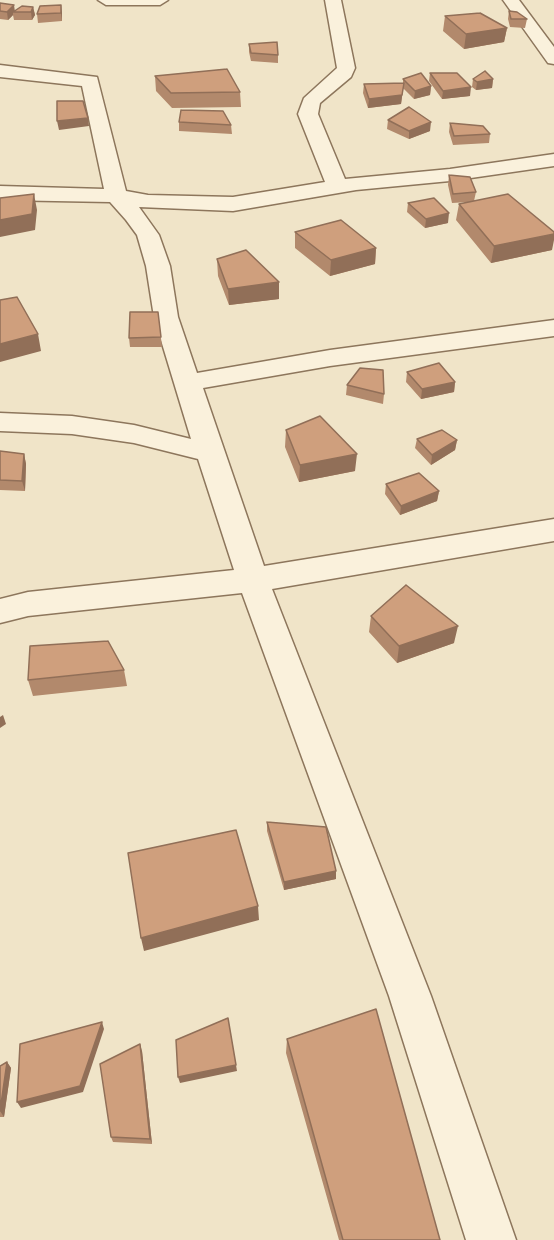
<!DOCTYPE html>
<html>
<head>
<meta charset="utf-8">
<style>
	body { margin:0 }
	canvas { display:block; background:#f0e4c8 }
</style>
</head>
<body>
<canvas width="554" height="1240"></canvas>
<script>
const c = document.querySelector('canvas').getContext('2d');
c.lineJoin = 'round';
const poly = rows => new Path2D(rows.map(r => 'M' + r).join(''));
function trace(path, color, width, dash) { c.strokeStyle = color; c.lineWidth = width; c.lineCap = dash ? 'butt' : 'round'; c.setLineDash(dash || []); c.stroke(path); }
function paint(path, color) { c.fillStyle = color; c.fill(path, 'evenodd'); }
const minor = poly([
	[98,0,168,0,160,5,106,5,98,0],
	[325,0,341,0,355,68,351,77,320,103,318,114,345,179,450,169,554,154,554,166,450,181,356,190,233,211,139,207,159,235,170,266,178,317,197,373,330,350,554,320,554,336,330,366,203,388,264,566,554,519,554,541,272,589,431,996,516,1240,466,1240,389,996,242,593,28,616,0,623,0,599,28,592,234,570,198,459,134,443,72,434,0,431,0,413,72,416,134,425,191,439,154,317,146,266,137,235,126,220,110,202,0,200,0,186,104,189,82,86,0,77,0,65,97,77,126,191,148,195,233,197,325,182,298,114,304,98,337,68,325,0],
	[503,0,519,0,554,47,554,64,548,63,503,0]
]);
trace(minor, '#8d765c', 3);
paint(minor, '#faf1dc');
paint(poly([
	[0,3,15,11,33,7,35,15,32,20,14,20,13,15,8,20,0,19],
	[509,11,527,19,525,28,510,27,508,19],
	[62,13,62,21,38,23,37,14],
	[445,16,507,28,504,42,464,49,443,31],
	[249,44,278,55,278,63,251,61,249,52],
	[430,73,470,96,442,99,429,81],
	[155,76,240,92,241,107,172,108,156,91],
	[403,79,431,86,430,95,414,99,403,88,401,104,368,108,363,93,364,84,403,83],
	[473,79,493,79,492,88,476,90,472,87],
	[388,120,430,131,409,139,387,129],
	[179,122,231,125,232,134,179,131],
	[450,123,490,134,489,143,453,145,449,132],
	[449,175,476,192,474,201,552,250,491,263,456,220,459,204,469,202,452,203,448,185],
	[408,203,448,223,425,228,407,212],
	[295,232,376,248,375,264,330,276,295,248],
	[217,259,279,299,229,305,218,276],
	[158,312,162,347,130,347,129,338],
	[407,372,455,382,454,392,421,399,406,382],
	[347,385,384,394,383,404,346,395],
	[286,430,355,471,299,482,285,447],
	[417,439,457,440,455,450,431,465,415,448],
	[0,451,24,454,26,464,25,491,0,490],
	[386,484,439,491,437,501,400,515,385,494],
	[371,616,454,643,397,663,369,632],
	[124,670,127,686,33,696,28,680],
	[267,822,336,871,336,879,284,890,267,831],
	[287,1039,440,1240,339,1240,286,1053],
	[142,1051,152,1144,113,1142,111,1137],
	[7,1062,11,1068,4,1117,0,1117,0,1066]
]), '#b2896c');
paint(poly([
	[14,5,15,12,13,12,13,15,8,20,7,12],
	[61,5,62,13,62,21,61,13],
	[33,7,35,15,32,20,31,12],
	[507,28,504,42,464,49,466,34],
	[493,79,492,88,476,90,477,82],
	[404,83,401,104,368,108,369,99],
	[431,86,430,95,414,99,415,91],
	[471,87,470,96,442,99,443,91],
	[88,118,89,126,59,130,57,121],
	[431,122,430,131,409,139,409,131],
	[34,194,37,210,35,230,0,237,0,220],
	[449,213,448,223,425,228,426,219],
	[554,234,554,240,552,250,491,263,494,246],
	[376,248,375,264,330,276,331,260],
	[279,282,279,299,229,305,228,289],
	[38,334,41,351,0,362,0,344],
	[455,382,454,392,421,399,422,389],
	[457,440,455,450,431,465,432,455],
	[24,454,26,464,25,491,22,481],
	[357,454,355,471,299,482,300,465],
	[439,491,437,501,400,515,401,506],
	[458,626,454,643,397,663,399,646],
	[3,715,6,724,0,728,0,717],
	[336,871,336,879,284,890,284,882],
	[258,906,259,920,144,951,141,938],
	[102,1022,104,1029,83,1092,21,1108,17,1102],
	[140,1044,142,1051,152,1144,150,1139],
	[7,1062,11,1068,4,1117,0,1111],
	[236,1065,237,1071,180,1083,178,1077]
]), '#916f58');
const building = poly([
	[0,3,14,5,7,12,0,11,0,3],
	[61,5,61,13,37,14,40,6,61,5],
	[22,6,33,7,31,12,13,12,22,6],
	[509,11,517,12,527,19,511,19,509,11],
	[480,13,507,28,466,34,445,16,480,13],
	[277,42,278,55,251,53,249,44,277,42],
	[227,69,240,92,171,93,155,76,227,69],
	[485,71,493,79,477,82,473,79,485,71],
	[421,73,431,86,415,91,403,79,421,73],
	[430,73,457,73,471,87,443,91,430,73],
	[404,83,402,95,369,99,364,84,404,83],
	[57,101,83,101,88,118,57,121,57,101],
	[409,107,431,122,409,131,388,120,409,107],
	[181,110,223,111,231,125,179,122,181,110],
	[450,123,483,126,490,134,454,136,450,123],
	[449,175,470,177,476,192,453,194,449,175],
	[34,194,32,214,0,220,0,198,34,194],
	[508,194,554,232,554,234,494,246,459,204,508,194],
	[434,198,449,213,426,219,408,203,434,198],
	[341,220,376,248,331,260,295,232,341,220],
	[246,250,279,282,228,289,217,259,246,250],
	[17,297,38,334,0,344,0,300,17,297],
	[130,312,158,312,161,337,129,338,130,312],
	[439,363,455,382,422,389,407,372,439,363],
	[360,368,383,370,384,394,347,385,360,368],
	[320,416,357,454,300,465,286,430,320,416],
	[442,430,457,440,432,455,417,439,442,430],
	[0,451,24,454,22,481,0,480,0,451],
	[419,473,439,491,401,506,386,484,419,473],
	[406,585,458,626,399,646,371,616,406,585],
	[108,641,124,670,28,680,30,646,108,641],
	[267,822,326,827,336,871,284,882,267,822],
	[236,830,258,906,141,938,128,853,236,830],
	[376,1009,440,1240,343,1240,287,1039,376,1009],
	[228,1018,236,1065,178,1077,176,1040,228,1018],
	[102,1022,80,1086,17,1102,20,1044,102,1022],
	[140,1044,150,1139,111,1137,100,1064,140,1044],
	[7,1062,0,1111,0,1066,7,1062]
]);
paint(building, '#cf9f7d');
trace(building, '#916f58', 1.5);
</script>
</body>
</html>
